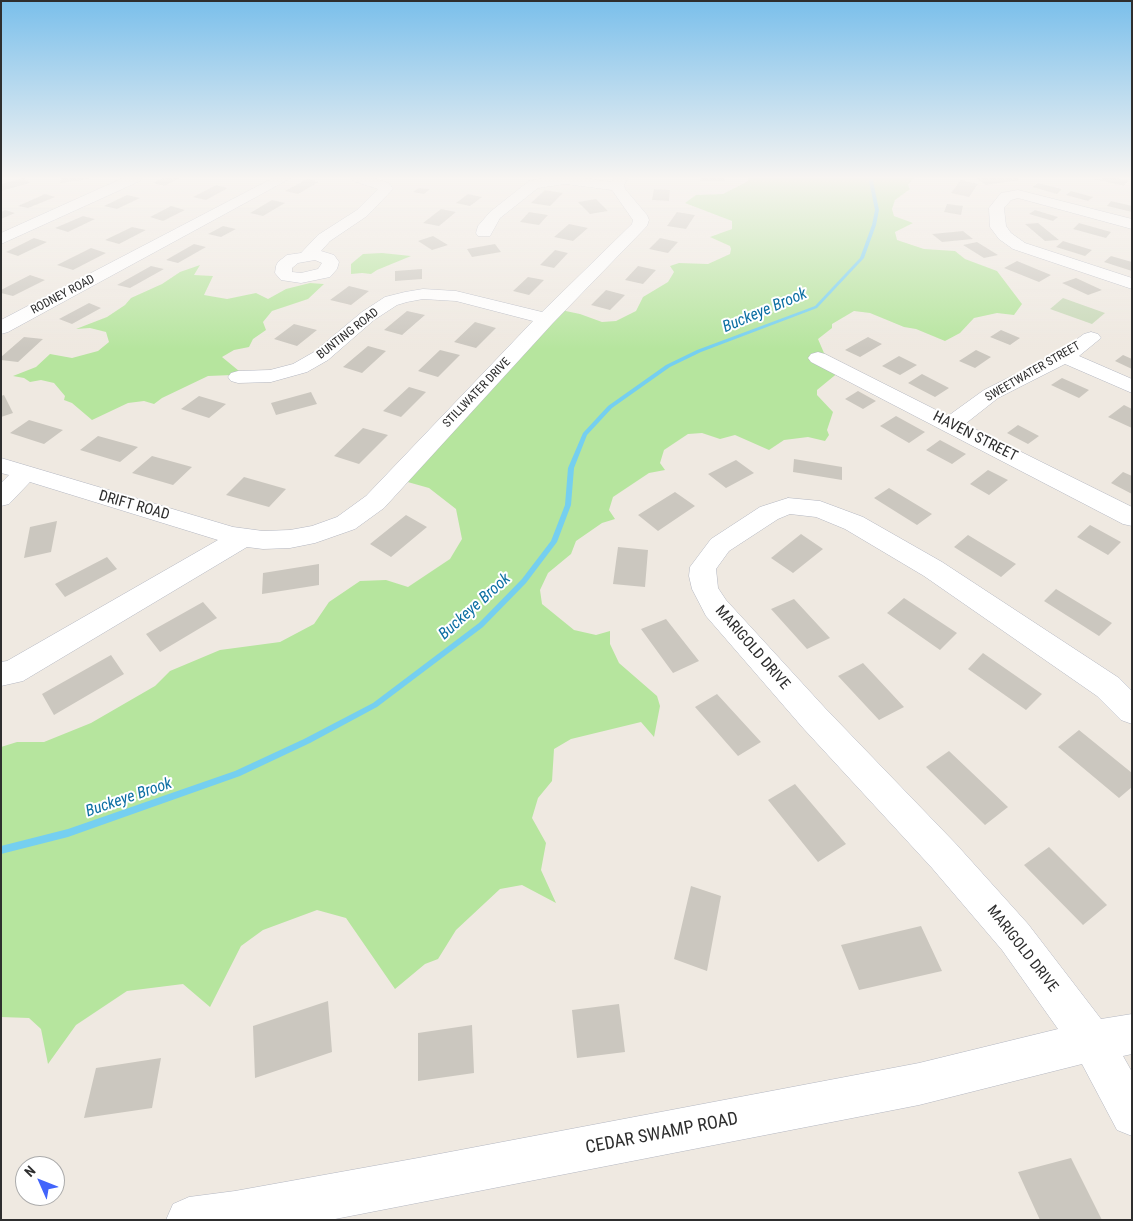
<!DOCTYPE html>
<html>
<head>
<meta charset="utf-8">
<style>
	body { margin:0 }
	#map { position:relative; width:1133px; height:1221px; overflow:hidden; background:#efe9e1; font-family:"Roboto Condensed",sans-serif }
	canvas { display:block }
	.frame { position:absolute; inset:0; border:2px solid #2e2e2e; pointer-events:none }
	.north { position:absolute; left:15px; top:1156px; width:50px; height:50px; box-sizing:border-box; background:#fff; border:1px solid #ababab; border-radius:50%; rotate:314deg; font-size:14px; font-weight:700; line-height:20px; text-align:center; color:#2e2e2e }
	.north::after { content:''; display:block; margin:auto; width:18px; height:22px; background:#4264fb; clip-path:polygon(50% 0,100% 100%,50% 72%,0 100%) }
</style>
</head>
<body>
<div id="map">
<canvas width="1133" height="1221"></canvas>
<div class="frame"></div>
<div class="north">N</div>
</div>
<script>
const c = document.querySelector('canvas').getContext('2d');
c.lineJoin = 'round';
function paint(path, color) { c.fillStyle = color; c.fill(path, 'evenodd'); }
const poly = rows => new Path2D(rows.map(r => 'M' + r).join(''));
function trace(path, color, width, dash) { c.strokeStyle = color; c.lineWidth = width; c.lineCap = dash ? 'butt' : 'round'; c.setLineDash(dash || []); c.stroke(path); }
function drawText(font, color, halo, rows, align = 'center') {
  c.font = font + ' "Roboto Condensed",sans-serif'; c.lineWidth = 4; c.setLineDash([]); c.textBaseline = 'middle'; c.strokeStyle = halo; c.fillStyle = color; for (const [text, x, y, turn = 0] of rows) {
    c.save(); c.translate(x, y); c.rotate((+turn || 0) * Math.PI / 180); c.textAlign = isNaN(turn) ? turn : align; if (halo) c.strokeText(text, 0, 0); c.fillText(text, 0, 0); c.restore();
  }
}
paint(poly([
	[748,178,914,178,908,185,910,189,895,200,892,209,894,216,913,223,895,232,897,240,924,249,955,251,965,259,997,271,1022,304,1014,315,997,313,974,318,960,333,945,341,916,329,904,327,870,313,854,311,832,324,832,328,818,339,824,353,845,367,817,390,817,395,833,412,827,430,829,435,825,441,808,437,784,440,769,450,735,435,720,439,702,433,688,434,664,450,660,463,665,470,649,473,613,497,609,510,615,519,602,523,576,541,571,554,548,573,540,590,542,604,574,630,596,635,610,631,610,644,619,663,657,696,660,706,654,737,641,722,571,739,554,749,552,781,538,798,532,818,546,843,541,870,556,903,522,885,500,889,456,930,438,959,425,964,395,989,346,918,317,910,263,930,241,946,210,1007,183,984,127,991,76,1025,48,1064,41,1029,29,1018,1,1017,1,747,17,742,44,742,91,723,155,686,170,671,220,650,280,642,314,624,329,602,360,581,386,580,408,587,450,559,462,539,456,509,429,488,397,479,556,309,580,314,602,322,616,321,636,311,643,297,668,282,674,272,670,266,679,263,708,264,730,254,731,249,730,246,710,237,732,229,732,221,685,203,696,195,723,194,748,181],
	[382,253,411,256,377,270,371,274,362,273,351,274,351,264,363,254],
	[200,265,194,275,213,276,204,295,227,299,256,293,268,299,286,289,310,283,324,284,308,299,272,311,263,322,266,330,253,339,249,347,234,350,222,357,239,371,232,375,208,376,162,398,154,404,144,401,128,403,92,420,72,403,64,400,65,396,54,383,41,380,30,382,24,378,13,376,36,367,50,354,72,358,98,351,109,342,106,332,90,328,76,329,107,317,125,305,131,298,162,284,180,272]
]), '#b6e59e');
paint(poly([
	[1063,298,1105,313,1092,324,1050,309]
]), '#c8d9b8');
paint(poly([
	[871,178,874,178,873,181,879,210,876,225,864,258,817,308,701,352,670,367,612,408,587,435,574,468,571,505,557,542,526,583,483,627,377,707,310,743,240,776,68,837,1,854,1,846,68,829,235,771,304,739,373,703,479,623,522,579,551,541,565,505,568,468,583,433,608,406,666,365,697,350,815,306,860,258,872,225,875,210,869,181,871,178]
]), '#75cff0');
paint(poly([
	[24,178,30,183,1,191,1,184],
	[61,178,89,178,89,179,60,183],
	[163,178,180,178,164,186,153,183],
	[700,178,725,178,725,181,700,181],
	[976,178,1017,178,1020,180,986,185],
	[1117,178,1128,181,1124,186,1094,179],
	[307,179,319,182,298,194,285,191],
	[961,180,978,184,969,197,951,193],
	[1038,183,1062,189,1057,194,1032,187],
	[216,185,228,188,206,200,193,197],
	[419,188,430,189,424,194,413,192],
	[654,189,670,190,669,201,652,200],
	[545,190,563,193,550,206,531,203],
	[1071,191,1093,197,1088,201,1066,195],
	[45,194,55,197,28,208,18,206],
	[468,194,482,197,470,206,456,203],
	[127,195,140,198,117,209,104,206],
	[596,199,608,211,590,214,578,202],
	[272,200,285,203,263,216,250,213],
	[1111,201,1132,206,1132,212,1107,206],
	[947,204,963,206,961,215,944,212],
	[171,206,185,210,163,221,150,217],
	[441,209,456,212,439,226,423,223],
	[5,210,15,213,1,219,1,212],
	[1035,210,1058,217,1053,221,1029,214],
	[529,212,548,215,539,225,520,222],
	[677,212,695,215,686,229,667,226],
	[83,216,95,219,68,232,55,228],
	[1038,223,1059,240,1045,241,1025,224],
	[1079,223,1111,232,1106,238,1073,229],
	[569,224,588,228,573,241,554,237],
	[223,226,236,229,221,237,208,234],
	[132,227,146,230,119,244,105,240],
	[963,231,973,239,942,242,932,234],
	[433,236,448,245,432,250,418,241],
	[34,238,47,242,18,256,6,252],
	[660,238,678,242,668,253,649,249],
	[1063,241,1092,250,1085,256,1056,247],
	[977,242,998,255,984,258,963,245],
	[194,244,206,247,178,263,166,260],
	[495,244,501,252,472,257,467,249],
	[91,248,106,253,73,270,57,265],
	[555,250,568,253,554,268,540,265],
	[1111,256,1132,262,1132,271,1104,262],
	[1017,261,1051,275,1039,282,1004,268],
	[151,266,164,269,130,288,117,285],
	[638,266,656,270,643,284,625,280],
	[422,269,422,279,395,281,395,271],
	[30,275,45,280,13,296,1,293,1,290],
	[528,277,544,280,529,295,513,291],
	[1076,278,1102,290,1088,295,1062,283],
	[349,286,369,291,351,305,330,300],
	[606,290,625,295,610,310,591,305],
	[89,303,101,308,72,324,59,319],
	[407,311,425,315,402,335,384,330],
	[475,322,496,328,476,348,454,342],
	[294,324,317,330,297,346,274,339],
	[1001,330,1020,338,1010,345,990,337],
	[24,337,43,339,18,362,1,360,1,357],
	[868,337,882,344,860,357,845,350],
	[368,346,386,351,362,373,343,367],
	[440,350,460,355,438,377,418,371],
	[976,350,991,357,975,368,959,361],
	[1123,355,1132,359,1132,369,1115,361],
	[899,356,917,365,900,375,882,366],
	[922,374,949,388,935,397,908,383],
	[1062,378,1089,390,1079,398,1051,385],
	[409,387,426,392,401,417,383,411],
	[858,391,876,401,863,409,845,399],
	[311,392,317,404,276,415,271,403],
	[4,395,13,413,1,417,1,396],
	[199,396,226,404,209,418,181,409],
	[1124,405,1132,409,1132,428,1108,417],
	[896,416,925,432,909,443,880,426],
	[29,420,63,430,44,444,10,433],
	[1018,425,1039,436,1028,444,1007,433],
	[363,428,388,435,359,464,334,456],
	[98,436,138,447,120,462,80,450],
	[940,440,966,454,952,464,926,450],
	[152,456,192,467,173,485,132,473],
	[794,459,842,467,842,480,793,472],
	[736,460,754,473,726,488,708,474],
	[988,470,1008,480,989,495,970,484],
	[1123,472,1132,476,1132,494,1111,483],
	[244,477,286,489,269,507,226,495],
	[889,488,932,514,917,525,874,498],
	[675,492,695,506,658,531,638,515],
	[406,515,427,527,391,557,370,544],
	[57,521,51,552,24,558,30,527],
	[1090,525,1121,542,1108,555,1077,537],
	[801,534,823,549,793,573,771,558],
	[968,535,1016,564,1001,577,954,547],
	[618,547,648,550,645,587,613,584],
	[107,557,117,569,65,597,55,584],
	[319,564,319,585,262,594,263,573],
	[1056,589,1112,623,1099,636,1044,601],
	[904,598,957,633,940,650,887,613],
	[794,599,830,638,807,649,771,609],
	[203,602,217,618,160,652,146,634],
	[666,619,699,661,673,673,641,629],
	[983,653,1042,694,1026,710,968,669],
	[111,655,124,674,54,715,42,694],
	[863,663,904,707,879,720,838,676],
	[717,694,761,742,738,756,695,707],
	[1079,730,1132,773,1132,787,1119,798,1058,747],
	[949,751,1008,807,985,825,926,767],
	[795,784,846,844,818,862,768,800],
	[1049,847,1107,905,1083,925,1024,865],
	[691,886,721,896,707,971,674,959],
	[921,926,942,971,859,990,841,945],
	[328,1001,332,1052,255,1078,253,1026],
	[619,1004,625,1052,577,1058,572,1010],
	[472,1025,474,1073,418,1081,418,1033],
	[161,1058,152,1108,84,1118,96,1068],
	[1071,1158,1102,1220,1040,1220,1018,1172]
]), '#cbc7bf');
const minor = poly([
	[123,178,142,178,140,181,1,244,1,233,123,178],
	[273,178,291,178,8,332,1,334,1,320,273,178],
	[351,178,374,178,389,183,393,189,367,216,330,241,321,251,334,255,339,262,337,269,330,277,301,283,281,280,275,273,276,266,278,262,287,255,301,253,318,235,357,210,378,189,353,181,351,178],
	[315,260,322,263,318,269,301,273,292,272,292,268,298,263,315,260],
	[545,178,584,178,612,182,614,178,628,178,624,185,625,189,647,215,649,220,647,226,553,323,384,508,355,529,315,543,290,548,263,549,247,547,23,681,1,686,1,662,7,661,218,540,30,482,9,504,1,506,1,483,9,475,1,473,1,458,233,527,263,531,290,530,312,526,337,517,366,496,533,321,456,301,423,299,407,302,397,305,374,320,328,360,307,372,271,382,238,383,231,381,228,377,231,373,238,371,270,370,293,364,314,352,362,312,385,297,405,292,423,289,456,291,542,312,632,224,633,220,612,190,565,184,538,188,500,218,490,236,478,236,476,233,478,226,490,212,529,181,545,178],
	[1018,190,1132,219,1132,229,1018,198,1011,200,1004,208,1006,226,1011,233,1025,243,1132,278,1132,289,1013,249,999,239,990,227,989,208,1001,193,1018,190],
	[1091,332,1098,334,1101,338,1079,356,1132,379,1132,393,1065,364,998,398,965,424,1132,507,1132,526,1123,524,811,362,808,358,811,354,818,352,825,354,948,416,984,390,1058,353,1084,334,1091,332],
	[788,498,820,501,863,517,942,562,1119,678,1132,691,1132,724,1121,720,1097,696,924,576,845,529,816,517,790,514,778,519,729,551,716,569,718,588,726,600,825,708,956,844,1028,924,1101,1019,1132,1014,1132,1054,1123,1056,1132,1072,1132,1136,1117,1130,1082,1064,919,1105,330,1220,166,1220,173,1204,189,1197,235,1191,418,1158,919,1063,1058,1029,1002,950,932,868,803,728,706,616,692,589,689,576,690,567,711,539,760,507,788,498]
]);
trace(minor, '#b4b7c1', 1);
paint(minor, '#fff');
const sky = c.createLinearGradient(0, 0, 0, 349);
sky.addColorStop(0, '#7abfeb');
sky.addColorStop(0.51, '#f8f5f2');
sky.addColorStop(1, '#f8f5f200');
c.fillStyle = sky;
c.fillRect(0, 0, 1133, 349);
drawText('12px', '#2e2e2e', '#fff', [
	["RODNEY ROAD",63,295,-28],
	["BUNTING ROAD",348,334,-38],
	["SWEETWATER STREET",1033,372,-30],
	["STILLWATER DRIVE",477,393,-46]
]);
drawText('15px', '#2e2e2e', '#fff', [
	["HAVEN STREET",975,437,27],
	["DRIFT ROAD",134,506,16],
	["MARIGOLD DRIVE",752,648,49],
	["MARIGOLD DRIVE",1022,949,52]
]);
drawText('italic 16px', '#0d6fa3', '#fff', [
	["Buckeye Brook",765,311,-23],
	["Buckeye Brook",475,607,-42],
	["Buckeye Brook",129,798,-19]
]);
drawText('18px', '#2e2e2e', '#fff', [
	["CEDAR SWAMP ROAD",662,1134,-11]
]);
</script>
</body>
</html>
